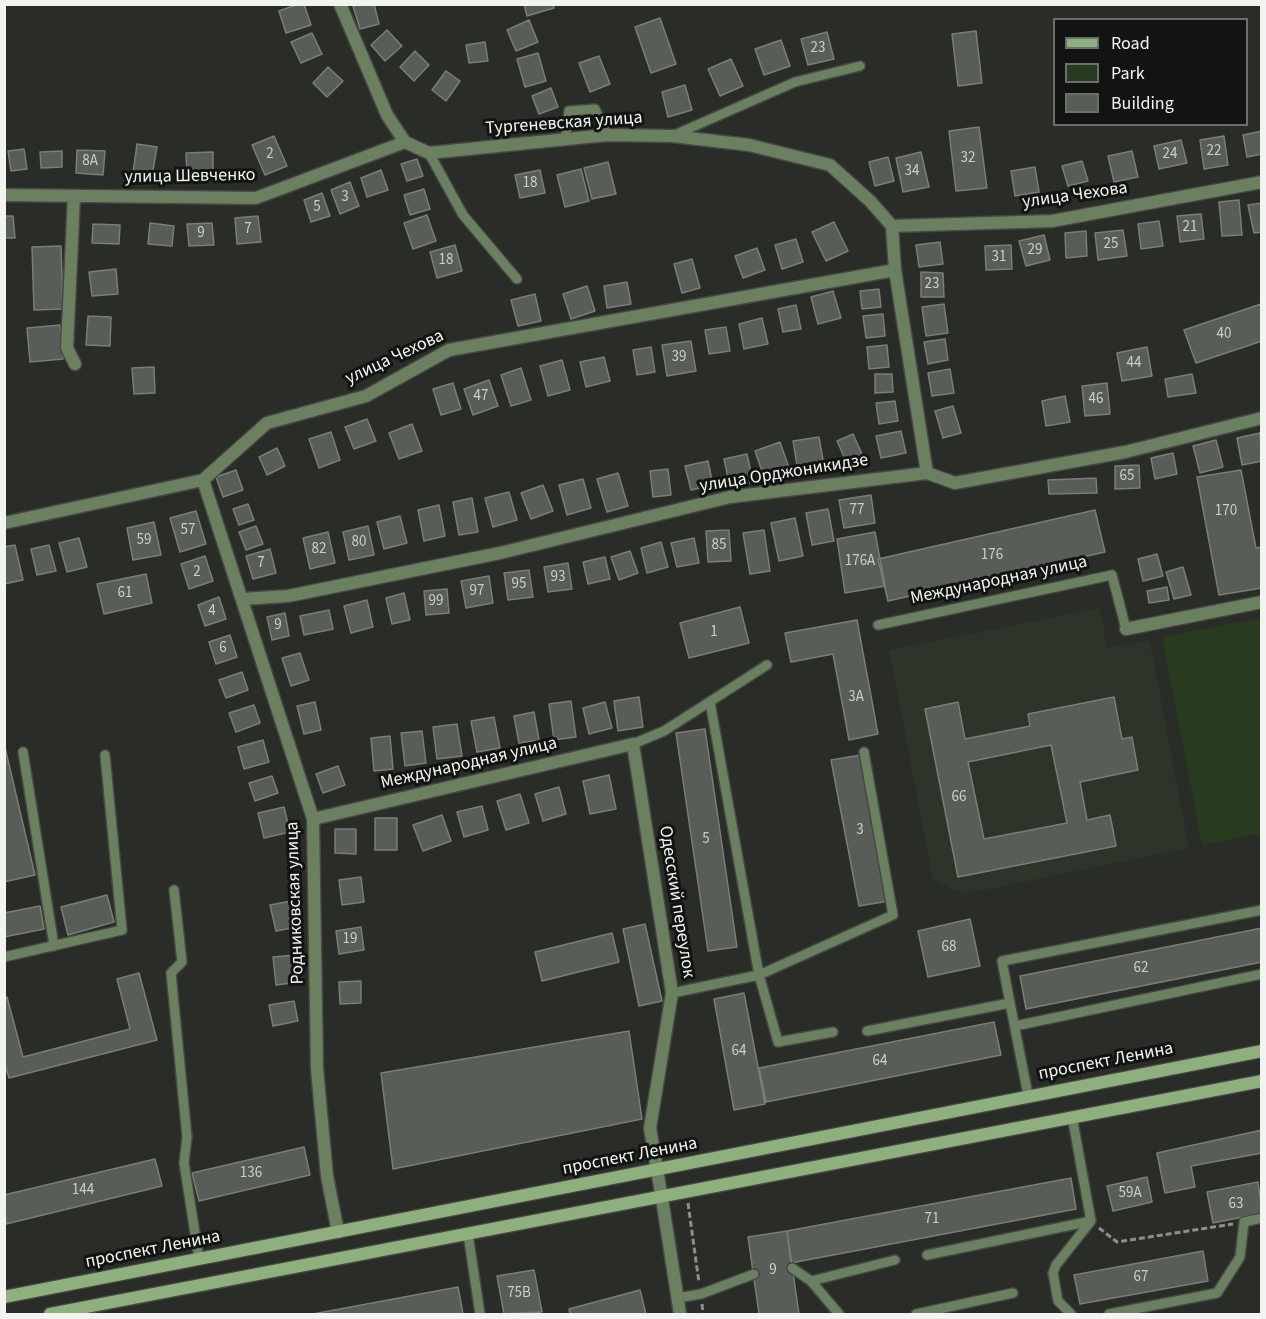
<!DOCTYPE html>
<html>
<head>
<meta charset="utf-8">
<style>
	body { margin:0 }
	#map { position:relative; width:1266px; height:1319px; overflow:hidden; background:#292c27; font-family:"Source Sans 3",sans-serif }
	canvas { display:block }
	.frame { position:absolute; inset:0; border:6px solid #f2f4f1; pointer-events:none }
	.legend { position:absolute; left:1053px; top:18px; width:195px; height:108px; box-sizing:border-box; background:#121412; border:2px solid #6c6e6b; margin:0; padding:8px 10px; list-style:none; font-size:18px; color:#f2f4f1 }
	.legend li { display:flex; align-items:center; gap:12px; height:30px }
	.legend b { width:30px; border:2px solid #6c6e6b }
</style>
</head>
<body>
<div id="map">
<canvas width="1266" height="1319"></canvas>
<div class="frame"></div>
<ul class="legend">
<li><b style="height:8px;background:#8faf7e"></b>Road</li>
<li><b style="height:16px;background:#293b1e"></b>Park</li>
<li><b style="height:16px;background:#595d57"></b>Building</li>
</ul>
</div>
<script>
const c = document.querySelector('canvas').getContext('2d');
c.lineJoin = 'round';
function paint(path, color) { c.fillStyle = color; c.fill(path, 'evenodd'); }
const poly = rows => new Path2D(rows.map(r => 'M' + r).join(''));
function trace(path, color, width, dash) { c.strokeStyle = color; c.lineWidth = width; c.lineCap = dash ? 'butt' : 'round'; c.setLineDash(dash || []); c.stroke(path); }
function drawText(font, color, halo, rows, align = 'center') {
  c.font = font + ' "Source Sans 3",sans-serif'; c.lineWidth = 6; c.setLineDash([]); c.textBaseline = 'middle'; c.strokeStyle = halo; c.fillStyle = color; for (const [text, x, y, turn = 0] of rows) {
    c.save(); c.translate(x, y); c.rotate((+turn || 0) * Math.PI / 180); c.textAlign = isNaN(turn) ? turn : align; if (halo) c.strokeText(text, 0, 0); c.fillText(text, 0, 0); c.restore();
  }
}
paint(poly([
	[1100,608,1107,648,1150,640,1189,848,965,894,933,880,889,650]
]), '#2d3429');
paint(poly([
	[1261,618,1261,833,1202,845,1162,637]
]), '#293b1e');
const building = poly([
	[299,4,304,4,311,25,286,33,279,11,299,4],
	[374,4,379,24,360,29,353,6,374,4],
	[524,4,553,4,554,8,527,16,524,4],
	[660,18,676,64,651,73,635,27,660,18],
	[529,20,538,42,516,51,507,30,529,20],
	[387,30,402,46,385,61,371,45,387,30],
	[976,31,982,83,958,86,952,34,976,31],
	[827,32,834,59,808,65,801,39,827,32],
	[312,33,322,54,301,63,291,42,312,33],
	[781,40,790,66,764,75,755,49,781,40],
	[485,42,488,61,469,63,466,45,485,42],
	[415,51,429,65,414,81,400,67,415,51],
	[538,53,546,81,525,87,517,59,538,53],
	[599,56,610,84,590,92,579,63,599,56],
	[731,59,743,86,720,96,708,69,731,59],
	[328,67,343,81,327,97,313,83,328,67],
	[446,71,460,81,446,101,432,90,446,71],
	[685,85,692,110,668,117,662,92,685,85],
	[551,88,558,107,539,114,532,96,551,88],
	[979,127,987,188,956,191,949,131,979,127],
	[1262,131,1262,154,1247,157,1243,135,1262,131],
	[274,136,287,166,265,175,252,145,274,136],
	[1224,136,1228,165,1204,169,1200,140,1224,136],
	[1181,140,1187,163,1159,169,1154,146,1181,140],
	[137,144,157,147,152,176,133,173,137,144],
	[24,149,27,169,11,171,8,151,24,149],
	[77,150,105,151,103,175,76,173,77,150],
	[62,151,62,167,41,168,40,152,62,151],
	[1132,151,1138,177,1114,182,1108,156,1132,151],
	[213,152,213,174,187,175,186,153,213,152],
	[921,152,929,187,903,192,896,158,921,152],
	[888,157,894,181,875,186,869,162,888,157],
	[417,159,423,176,407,181,401,164,417,159],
	[1082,161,1088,181,1068,186,1062,166,1082,161],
	[608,162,616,194,592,199,584,168,608,162],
	[1035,167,1039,192,1015,196,1011,171,1035,167],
	[581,169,589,201,565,207,557,175,581,169],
	[381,170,388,190,367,197,361,178,381,170],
	[540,170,545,193,520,198,515,175,540,170],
	[350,182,359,206,340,214,331,190,350,182],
	[424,189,430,209,410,215,404,195,424,189],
	[322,193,330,216,311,222,304,200,322,193],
	[1239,200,1242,235,1222,236,1219,202,1239,200],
	[1262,203,1262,232,1254,233,1248,205,1262,203],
	[1201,214,1204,239,1180,242,1177,216,1201,214],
	[427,215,436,241,413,249,404,223,427,215],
	[4,216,13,216,15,238,4,238,4,216],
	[258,216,261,242,237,244,235,218,258,216],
	[1159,221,1163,246,1141,249,1138,224,1159,221],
	[834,222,848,251,826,261,812,232,834,222],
	[150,223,174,226,172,246,148,244,150,223],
	[212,223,214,245,189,246,187,224,212,223],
	[93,224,120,225,119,244,92,243,93,224],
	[1123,230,1127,256,1098,260,1095,233,1123,230],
	[1086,231,1087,256,1066,258,1065,233,1086,231],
	[1044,235,1050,260,1026,266,1019,241,1044,235],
	[796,239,803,262,782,269,775,245,796,239],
	[940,242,943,264,919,267,916,245,940,242],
	[455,245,462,271,437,278,430,252,455,245],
	[1011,245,1012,269,986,270,985,246,1011,245],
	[61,246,63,309,34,310,32,247,61,246],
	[757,248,765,270,743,278,735,256,757,248],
	[692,259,700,288,682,293,674,264,692,259],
	[116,269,118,294,92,296,89,272,116,269],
	[921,272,943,273,944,297,921,297,921,272],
	[627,282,631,304,607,308,604,286,627,282],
	[587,286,595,311,571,319,563,294,587,286],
	[879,289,881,307,862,309,860,291,879,289],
	[833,291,841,318,818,324,811,297,833,291],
	[535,294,541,321,518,326,511,300,535,294],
	[944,304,948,333,926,336,922,307,944,304],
	[1261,304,1262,341,1196,363,1184,330,1261,304],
	[796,305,801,329,783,332,778,309,796,305],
	[883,314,885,336,866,338,863,316,883,314],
	[88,316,111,317,110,346,86,345,88,316],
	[762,318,768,344,744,349,739,324,762,318],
	[60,325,63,359,30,362,27,328,60,325],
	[726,327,730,351,709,354,705,330,726,327],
	[945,339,948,360,928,364,924,342,945,339],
	[691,341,696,371,667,376,662,345,691,341],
	[887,345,889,367,869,369,867,347,887,345],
	[651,347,655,372,637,375,633,350,651,347],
	[1147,347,1152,376,1122,381,1117,353,1147,347],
	[604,357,610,381,586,387,580,362,604,357],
	[562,360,570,390,548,396,540,366,562,360],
	[154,367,155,393,134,394,132,368,154,367],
	[521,368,531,400,511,406,501,375,521,368],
	[950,369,954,393,932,396,928,373,950,369],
	[875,374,892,374,893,392,875,393,875,374],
	[1192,374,1196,393,1168,397,1165,379,1192,374],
	[489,380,498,406,473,415,464,389,489,380],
	[453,383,461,409,441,415,433,389,453,383],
	[1107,383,1110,414,1085,416,1082,386,1107,383],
	[1065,396,1070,422,1046,426,1042,401,1065,396],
	[895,401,898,421,879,424,876,403,895,401],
	[953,406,961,433,943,438,935,411,953,406],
	[367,419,376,441,354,449,345,427,367,419],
	[412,424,422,451,399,459,389,433,412,424],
	[901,431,906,453,881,458,876,436,901,431],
	[331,432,340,460,319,468,309,439,331,432],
	[1260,433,1262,461,1242,465,1237,438,1260,433],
	[853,434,862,454,846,461,837,441,853,434],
	[819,437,824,466,798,471,793,441,819,437],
	[1216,440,1223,467,1200,473,1193,446,1216,440],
	[780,442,789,468,764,477,755,451,780,442],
	[277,448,285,466,267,475,259,457,277,448],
	[1173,453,1177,474,1155,479,1151,458,1173,453],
	[747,454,753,482,730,487,724,459,747,454],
	[708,461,713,485,691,490,685,466,708,461],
	[1139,465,1140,488,1115,489,1115,466,1139,465],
	[668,469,671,495,653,497,650,471,668,469],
	[236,470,243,490,223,497,216,477,236,470],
	[1241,470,1256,548,1262,547,1262,588,1219,595,1197,477,1241,470],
	[618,473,628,506,607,512,597,479,618,473],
	[1096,478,1097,493,1049,494,1048,480,1096,478],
	[583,479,591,508,567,515,559,485,583,479],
	[543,485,553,511,531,519,521,493,543,485],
	[509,492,517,520,493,527,485,498,509,492],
	[871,495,875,523,844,528,839,500,871,495],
	[472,498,478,532,459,535,453,502,472,498],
	[248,504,254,520,239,525,233,509,248,504],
	[439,505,445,536,424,541,418,510,439,505],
	[828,509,834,541,812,545,806,513,828,509],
	[1095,510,1105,552,888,601,878,559,1095,510],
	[196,511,206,544,180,552,170,518,196,511],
	[400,516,407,543,384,549,377,522,400,516],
	[795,518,803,556,779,561,771,523,795,518],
	[154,522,161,555,133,560,127,528,154,522],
	[256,526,263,544,246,550,239,532,256,526],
	[368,526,374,555,349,560,343,532,368,526],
	[729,530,731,561,708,562,706,531,729,530],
	[764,530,770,571,750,574,743,533,764,530],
	[328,532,335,563,310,569,303,538,328,532],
	[875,532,885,586,845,593,837,539,875,532],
	[79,538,87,567,67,572,59,543,79,538],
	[694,538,699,563,677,567,671,543,694,538],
	[661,542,668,567,647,573,641,548,661,542],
	[15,545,23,580,4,584,4,547,15,545],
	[49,545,56,571,37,575,31,549,49,545],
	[270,549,276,573,253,579,246,556,270,549],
	[630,551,638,573,619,580,611,557,630,551],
	[1157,554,1163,576,1143,581,1138,559,1157,554],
	[205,556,213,581,189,589,181,564,205,556],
	[605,557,610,579,588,584,583,562,605,557],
	[568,563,572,589,548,592,544,567,568,563],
	[1183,567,1191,595,1174,599,1166,572,1183,567],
	[529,570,533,597,508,600,504,573,529,570],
	[146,574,152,603,104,614,97,584,146,574],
	[489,576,493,603,466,608,461,581,489,576],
	[1167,587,1169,600,1149,603,1147,591,1167,587],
	[447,589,449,613,426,615,424,591,447,589],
	[404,593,410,620,392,624,386,598,404,593],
	[219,597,226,619,205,626,198,605,219,597],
	[367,600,373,627,351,633,344,606,367,600],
	[740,607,749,643,689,658,680,623,740,607],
	[329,610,333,629,304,635,300,616,329,610],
	[285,613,289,636,272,640,267,617,285,613],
	[857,620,878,734,849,740,833,654,791,662,785,633,857,620],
	[230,635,237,657,216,664,209,642,230,635],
	[300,653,309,680,291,686,282,658,300,653],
	[242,672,248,690,226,698,219,680,242,672],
	[639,697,643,727,618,731,614,701,639,697],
	[1114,697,1122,739,1132,737,1138,770,1080,782,1087,820,1110,815,1116,846,958,877,925,709,958,702,965,739,1030,726,1028,714,1114,697],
	[1051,745,1067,823,984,839,968,762,1051,745],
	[571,701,576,737,554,740,549,704,571,701],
	[315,702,321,730,304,734,297,706,315,702],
	[605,702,612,728,589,734,583,708,605,702],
	[254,705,260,723,236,732,229,713,254,705],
	[534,712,539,740,519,743,514,716,534,712],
	[494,717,500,748,477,752,471,721,494,717],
	[457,724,462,756,437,759,433,727,457,724],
	[705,729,737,947,708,951,676,733,705,729],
	[422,731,426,763,405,766,401,733,422,731],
	[390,736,393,769,374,771,371,738,390,736],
	[263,740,269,762,244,769,238,747,263,740],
	[4,743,35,875,4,882,4,743],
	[861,755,889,901,859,906,831,760,861,755],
	[338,766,345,785,323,793,316,774,338,766],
	[609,775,616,809,590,814,583,781,609,775],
	[272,776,278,793,255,801,249,783,272,776],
	[559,787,566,814,543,821,535,794,559,787],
	[520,794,529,823,506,830,497,801,520,794],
	[482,806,488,830,464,837,457,812,482,806],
	[284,807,290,832,264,838,258,813,284,807],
	[442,815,451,841,423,851,413,825,442,815],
	[375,818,397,818,397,850,375,850,375,818],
	[335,829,356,829,356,854,335,853,335,829],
	[361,877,364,902,342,905,339,880,361,877],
	[107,895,114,922,68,935,61,907,107,895],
	[291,901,297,927,276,931,270,905,291,901],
	[40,906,44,929,4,937,4,913,40,906],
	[970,919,980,966,928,977,918,931,970,919],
	[645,924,662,1001,639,1006,623,929,645,924],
	[361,927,364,950,339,954,336,931,361,927],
	[1262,928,1262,962,1026,1009,1020,976,1262,928],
	[612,933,619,962,542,981,535,952,612,933],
	[296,955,299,982,276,985,273,957,296,955],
	[139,973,157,1040,9,1078,4,1061,4,997,7,997,23,1057,130,1029,117,979,139,973],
	[361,981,361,1003,340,1004,339,982,361,981],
	[744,993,765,1104,734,1110,714,999,744,993],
	[294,1001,298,1021,273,1026,269,1005,294,1001],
	[994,1022,1001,1055,766,1102,759,1068,994,1022],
	[629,1031,642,1119,393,1169,381,1073,629,1031],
	[1262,1130,1262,1153,1191,1166,1195,1187,1165,1193,1157,1153,1262,1130],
	[304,1147,310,1175,199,1201,192,1173,304,1147],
	[155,1159,162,1186,6,1224,4,1195,155,1159],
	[1147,1177,1152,1202,1113,1211,1107,1186,1147,1177],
	[1071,1178,1076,1209,791,1263,787,1231,1071,1178],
	[1258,1182,1262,1213,1213,1223,1207,1192,1258,1182],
	[787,1231,799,1314,759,1314,748,1237,787,1231],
	[1203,1251,1208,1281,1080,1304,1074,1275,1203,1251],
	[534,1270,542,1312,504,1314,497,1276,534,1270],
	[458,1287,463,1314,313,1314,458,1287],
	[640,1290,646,1314,570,1314,569,1309,640,1290]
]);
paint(building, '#595d57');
trace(building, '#797e77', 1.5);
const service = poly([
	[672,136,795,82,860,66],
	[565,140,569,111,595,109,607,135],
	[429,153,463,215,517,279],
	[878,625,1112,575,1126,629],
	[710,702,759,975,893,915,864,752],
	[633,744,664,731,767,665],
	[23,752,54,946],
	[174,890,182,962,171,973,187,1137,184,1163,199,1259],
	[4,957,122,930,105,755],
	[672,993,759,975,778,1042,833,1032],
	[1010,1003,1002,961,1262,910],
	[1015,1026,1262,974],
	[867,1031,1010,1003,1028,1095],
	[468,1234,480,1314],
	[927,1255,1091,1221],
	[792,1268,811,1281,839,1314],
	[811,1281,895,1260],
	[677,1298,701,1294,754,1274],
	[916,1314,1013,1293],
	[1071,1314,1058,1301,1053,1273,1056,1265,1091,1221,1072,1116],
	[1109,1314,1217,1293,1240,1257,1244,1222,1262,1218]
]);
const minor = poly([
	[4,195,256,198,405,142],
	[74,196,67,348,75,364],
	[892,226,1052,221,1262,182],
	[203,480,313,819,317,1069,327,1176,338,1232],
	[4,523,203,480,267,423,366,396,449,350,895,270],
	[242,599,288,596,500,553,730,497,927,473],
	[1126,629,1262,602],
	[313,819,633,744,672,993,650,1128,662,1199]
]);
const tertiary = poly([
	[340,4,387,115,405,142,429,153,607,135,672,136,749,145,830,165,870,201,892,226,895,270,927,473,955,483,1125,452,1262,418],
	[662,1199,680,1314]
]);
const secondary = poly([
	[4,1297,1262,1051],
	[50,1314,1262,1081]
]);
trace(service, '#454843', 12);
trace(minor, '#454843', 15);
trace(tertiary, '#454843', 15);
trace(secondary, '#454843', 15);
trace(poly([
	[688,1203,699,1283],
	[1099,1228,1117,1242,1233,1224],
	[702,1304,703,1314]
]), '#8c8f8b', 3, [6, 3]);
trace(service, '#6b7f61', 9);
trace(minor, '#6b7f61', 12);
trace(tertiary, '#6b7f61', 12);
trace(secondary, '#8faf7e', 12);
drawText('15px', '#ccceca', null, [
	["23",818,49],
	["22",1214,152],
	["2",270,155],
	["24",1170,155],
	["32",968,159],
	["8А",90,162],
	["34",912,172],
	["18",530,184],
	["3",345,198],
	["5",317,208],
	["21",1190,228],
	["7",248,230],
	["9",201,234],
	["25",1111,245],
	["29",1035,251],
	["31",999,258],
	["18",446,261],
	["23",932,285],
	["40",1224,335],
	["39",679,358],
	["44",1134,364],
	["47",481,397],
	["46",1096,400],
	["65",1127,477],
	["77",857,511],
	["170",1226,512],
	["57",188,531],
	["59",144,541],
	["80",359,543],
	["85",719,546],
	["82",319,550],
	["176",992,556],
	["176А",860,562],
	["7",261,564],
	["2",197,573],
	["93",558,578],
	["95",519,585],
	["97",477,592],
	["61",125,594],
	["99",436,602],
	["4",212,612],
	["9",278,626],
	["1",714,633],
	["6",223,649],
	["3А",856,698],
	["66",959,798],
	["3",860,831],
	["5",706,840],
	["19",350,940],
	["68",949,948],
	["62",1141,969],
	["64",739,1052],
	["64",880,1062],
	["136",251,1174],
	["144",83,1191],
	["59А",1130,1194],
	["63",1236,1205],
	["71",932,1220],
	["9",773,1271],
	["67",1141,1278],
	["75В",519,1294]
]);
drawText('18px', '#f2f4f1', '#121412', [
	["Тургеневская улица",564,124,-4],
	["улица Шевченко",190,177,-1],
	["улица Чехова",1075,196,-8],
	["улица Чехова",395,358,-25],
	["улица Орджоникидзе",784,474,-9],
	["Международная улица",999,581,-12],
	["Международная улица",469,764,-13],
	["Одесский переулок",676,902,81],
	["Родниковская улица",296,903,-92],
	["проспект Ленина",1106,1062,-11],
	["проспект Ленина",630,1157,-11],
	["проспект Ленина",153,1250,-11]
]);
</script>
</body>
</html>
